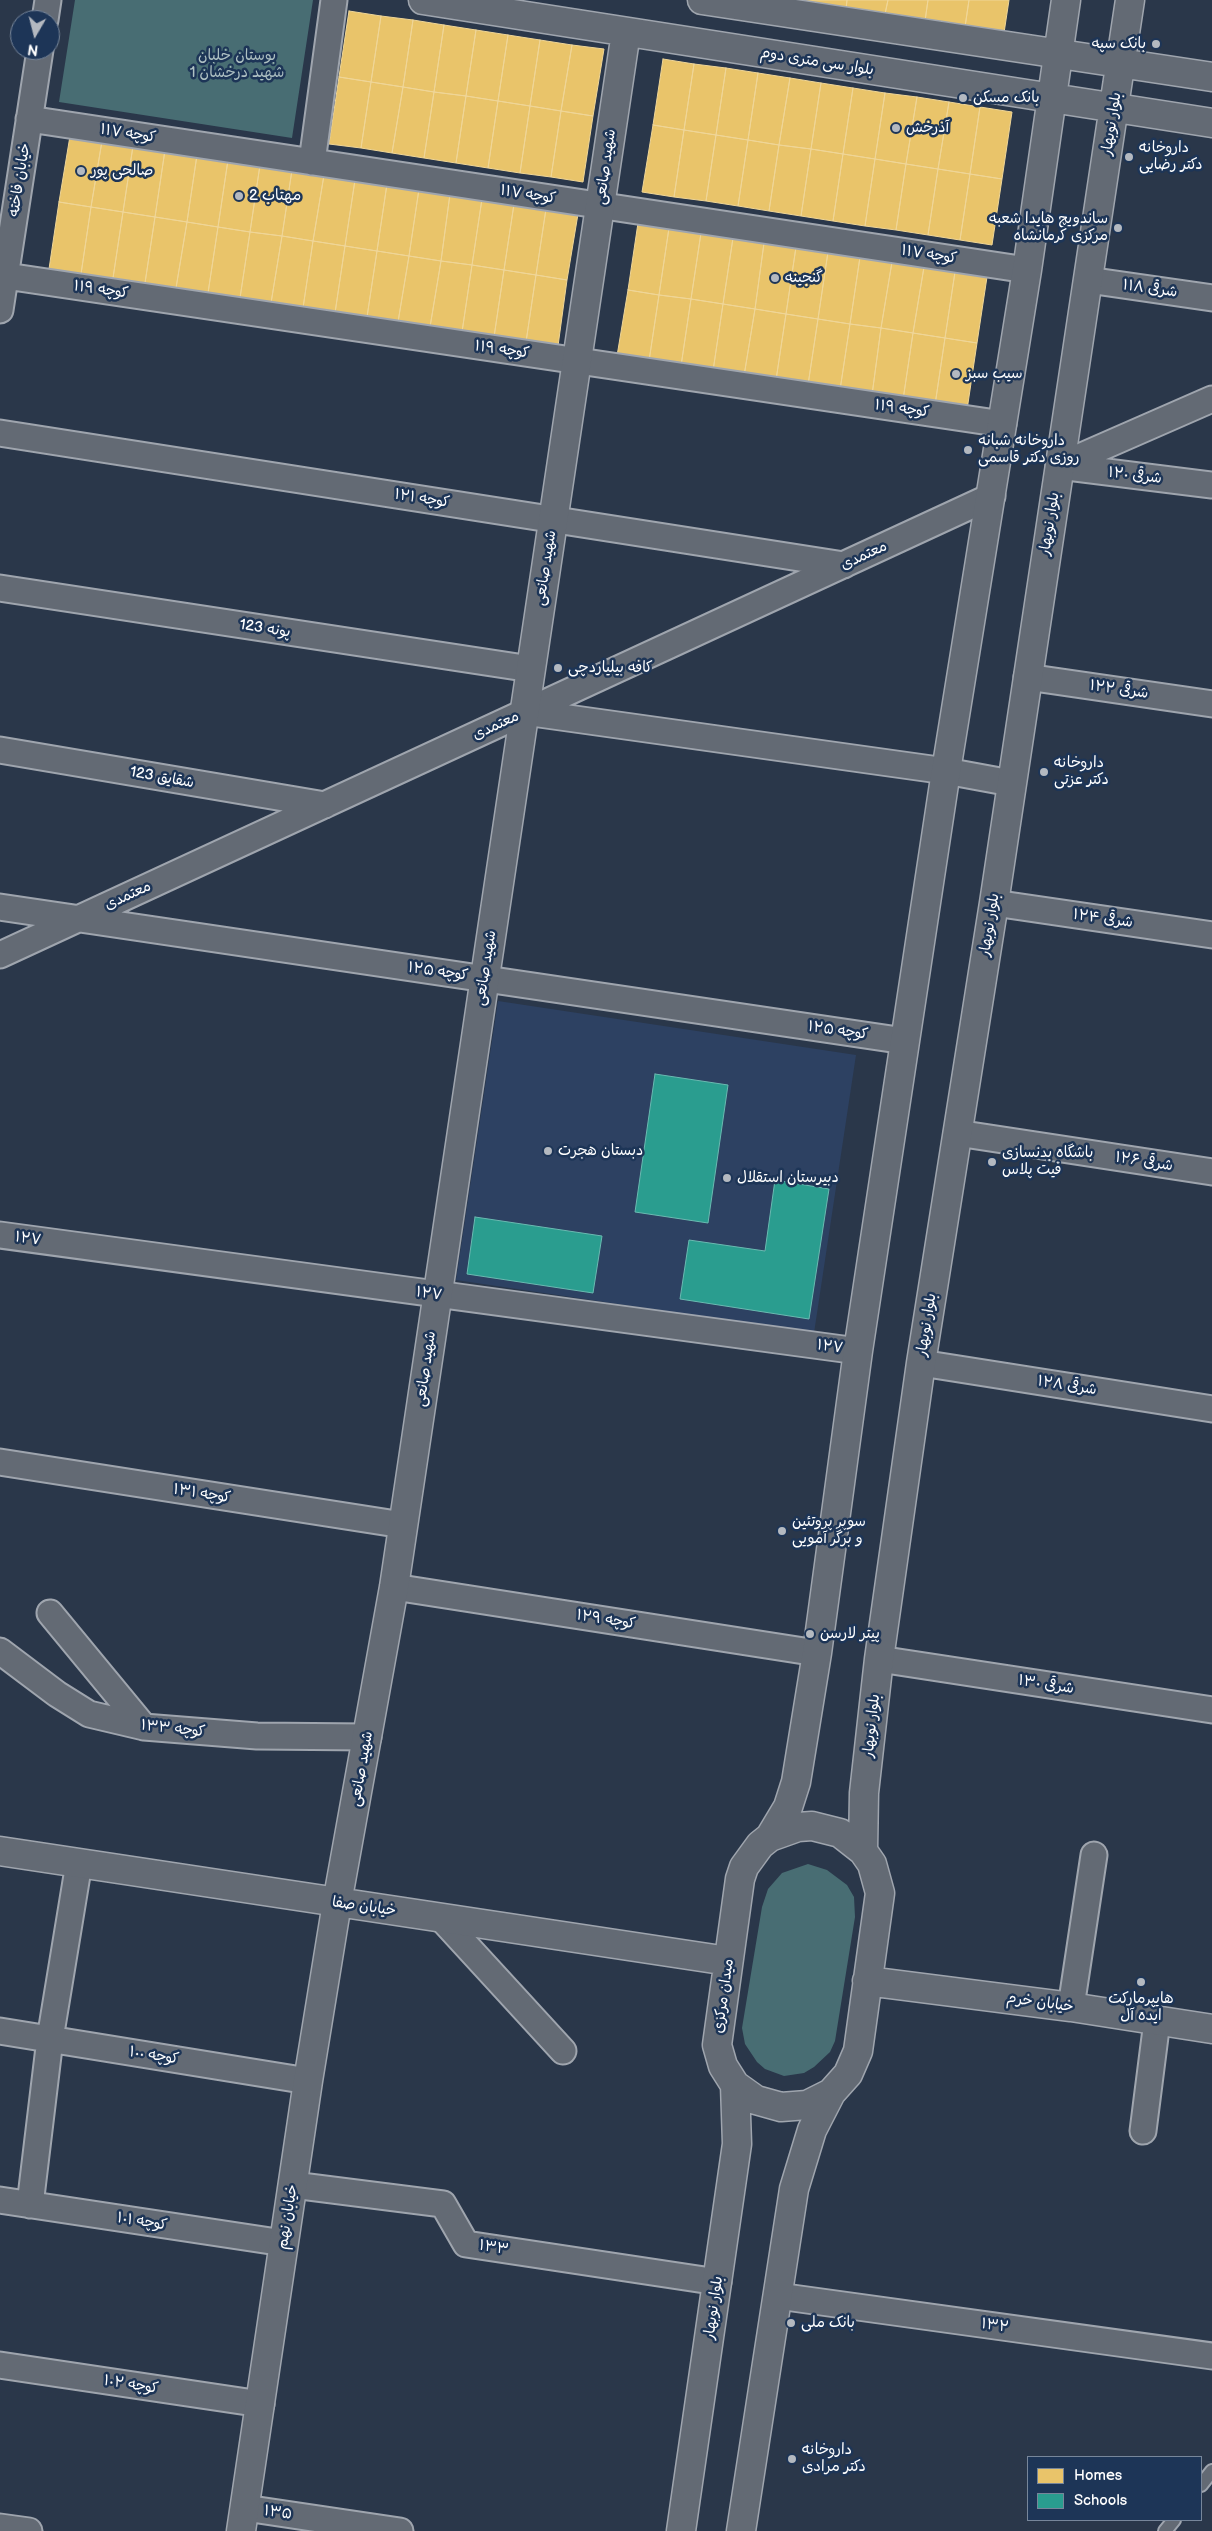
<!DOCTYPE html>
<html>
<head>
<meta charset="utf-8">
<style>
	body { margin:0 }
	#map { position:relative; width:1212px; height:2531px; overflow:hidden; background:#2a374a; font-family:"Balsamiq Sans",sans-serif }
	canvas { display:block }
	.legend { position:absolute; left:1027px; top:2456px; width:175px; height:65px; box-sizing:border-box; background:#1d3557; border:1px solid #77869a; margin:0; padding:6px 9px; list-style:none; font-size:15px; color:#fff }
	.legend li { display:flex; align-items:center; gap:10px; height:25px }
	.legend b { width:25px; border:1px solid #77869a }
	.north { position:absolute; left:10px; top:10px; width:50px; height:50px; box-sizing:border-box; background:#1d3557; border:1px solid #77869a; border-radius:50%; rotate:188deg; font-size:14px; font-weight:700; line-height:20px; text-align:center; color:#fff }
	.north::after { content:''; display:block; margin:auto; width:18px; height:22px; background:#b4b9c0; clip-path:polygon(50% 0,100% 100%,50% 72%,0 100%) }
</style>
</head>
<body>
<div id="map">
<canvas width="1212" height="2531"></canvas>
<ul class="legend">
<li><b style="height:14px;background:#e9c46a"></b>Homes</li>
<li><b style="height:14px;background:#2a9d8f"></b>Schools</li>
</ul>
<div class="north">N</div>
</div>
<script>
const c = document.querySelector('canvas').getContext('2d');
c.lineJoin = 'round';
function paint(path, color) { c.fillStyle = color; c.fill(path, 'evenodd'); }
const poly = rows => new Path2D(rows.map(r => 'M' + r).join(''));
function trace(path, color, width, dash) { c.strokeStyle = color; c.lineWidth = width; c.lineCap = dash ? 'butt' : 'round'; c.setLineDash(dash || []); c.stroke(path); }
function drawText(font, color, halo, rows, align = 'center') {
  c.font = font + ' "Balsamiq Sans","Playpen Sans Arabic",sans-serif'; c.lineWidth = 5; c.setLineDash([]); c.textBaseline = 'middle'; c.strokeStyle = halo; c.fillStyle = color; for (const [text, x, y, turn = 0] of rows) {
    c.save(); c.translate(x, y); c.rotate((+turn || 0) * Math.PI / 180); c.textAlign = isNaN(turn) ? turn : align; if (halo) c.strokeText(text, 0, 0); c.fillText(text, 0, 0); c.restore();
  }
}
paint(poly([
	[498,1001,856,1055,814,1333,456,1280]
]), '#2d4162');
paint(poly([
	[75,0,313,0,292,138,59,102],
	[808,1864,827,1870,847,1885,854,1897,855,1917,835,2041,830,2052,814,2067,804,2073,784,2076,765,2069,757,2062,745,2044,742,2028,762,1907,768,1889,782,1873]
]), '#486d73');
const homes = poly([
	[806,0,847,0,846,9,806,3,806,0],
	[847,0,888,0,885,14,846,9,847,0],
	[888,0,928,0,925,21,885,14,888,0],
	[928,0,969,0,965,27,925,21,928,0],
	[969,0,1009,0,1004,33,965,27,969,0],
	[349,11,381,16,371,82,339,77,349,11],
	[381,16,413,20,403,87,371,82,381,16],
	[413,20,444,25,434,92,403,87,413,20],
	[444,25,476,30,466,96,434,92,444,25],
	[476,30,508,35,498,101,466,96,476,30],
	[508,35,540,40,530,106,498,101,508,35],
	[540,40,572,45,561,111,530,106,540,40],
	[572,45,604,49,593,116,561,111,572,45],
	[663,59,694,64,684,130,653,125,663,59],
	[694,64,726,68,716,135,684,130,694,64],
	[726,68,758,73,748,140,716,135,726,68],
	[758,73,790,78,779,145,748,140,758,73],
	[339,77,371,82,361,148,329,144,339,77],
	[790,78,821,83,811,149,779,145,790,78],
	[371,82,403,87,392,153,361,148,371,82],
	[821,83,853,88,843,154,811,149,821,83],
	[403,87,434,92,424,158,392,153,403,87],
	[853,88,885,93,875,159,843,154,853,88],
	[434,92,466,96,456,163,424,158,434,92],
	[885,93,917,97,906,164,875,159,885,93],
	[466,96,498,101,488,168,456,163,466,96],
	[917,97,949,102,938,169,906,164,917,97],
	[498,101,530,106,520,173,488,168,498,101],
	[949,102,980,107,970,174,938,169,949,102],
	[530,106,561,111,551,177,520,173,530,106],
	[980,107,1012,112,1002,179,970,174,980,107],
	[561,111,593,116,583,182,551,177,561,111],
	[653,125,684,130,674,197,642,192,653,125],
	[684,130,716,135,706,201,674,197,684,130],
	[716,135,748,140,738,206,706,201,716,135],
	[70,136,102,141,91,207,59,202,70,136],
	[748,140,779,145,769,211,738,206,748,140],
	[102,141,133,146,123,212,91,207,102,141],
	[779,145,811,149,801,216,769,211,779,145],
	[133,146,165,150,155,217,123,212,133,146],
	[811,149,843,154,833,221,801,216,811,149],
	[165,150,197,155,187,222,155,217,165,150],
	[843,154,875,159,865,226,833,221,843,154],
	[197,155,228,160,218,227,187,222,197,155],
	[875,159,906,164,896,230,865,226,875,159],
	[228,160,260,165,250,232,218,227,228,160],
	[906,164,938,169,928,235,896,230,906,164],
	[260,165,292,170,282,236,250,232,260,165],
	[938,169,970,174,960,240,928,235,938,169],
	[292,170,324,175,313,241,282,236,292,170],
	[970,174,1002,179,992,245,960,240,970,174],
	[324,175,355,180,345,246,313,241,324,175],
	[355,180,387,184,377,251,345,246,355,180],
	[387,184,419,189,409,256,377,251,387,184],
	[419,189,450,194,441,261,409,256,419,189],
	[450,194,482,199,472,265,441,261,450,194],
	[482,199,514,204,504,270,472,265,482,199],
	[59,202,91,207,81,274,49,269,59,202],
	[514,204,546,209,536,275,504,270,514,204],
	[91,207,123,212,113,278,81,274,91,207],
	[546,209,578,214,567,280,536,275,546,209],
	[123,212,155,217,145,283,113,278,123,212],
	[155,217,187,222,176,288,145,283,155,217],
	[187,222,218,227,208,293,176,288,187,222],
	[638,223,669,228,659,295,628,290,638,223],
	[218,227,250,232,240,298,208,293,218,227],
	[669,228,701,233,691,299,659,295,669,228],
	[250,232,282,236,271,303,240,298,250,232],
	[701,233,733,238,723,304,691,299,701,233],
	[282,236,313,241,303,308,271,303,282,236],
	[733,238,764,243,755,309,723,304,733,238],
	[313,241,345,246,335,313,303,308,313,241],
	[764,243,796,247,786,314,755,309,764,243],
	[345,246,377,251,367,317,335,313,345,246],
	[796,247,828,252,818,319,786,314,796,247],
	[377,251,409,256,398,322,367,317,377,251],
	[828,252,860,257,850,324,818,319,828,252],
	[409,256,441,261,430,327,398,322,409,256],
	[860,257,892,262,881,328,850,324,860,257],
	[441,261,472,265,462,332,430,327,441,261],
	[892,262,924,267,913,333,881,328,892,262],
	[472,265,504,270,494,337,462,332,472,265],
	[924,267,955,272,945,338,913,333,924,267],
	[504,270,536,275,526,342,494,337,504,270],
	[955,272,987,277,977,343,945,338,955,272],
	[536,275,567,280,558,346,526,342,536,275],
	[628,290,659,295,649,361,617,356,628,290],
	[659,295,691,299,681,366,649,361,659,295],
	[691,299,723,304,713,371,681,366,691,299],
	[723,304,755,309,744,376,713,371,723,304],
	[755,309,786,314,776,380,744,376,755,309],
	[786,314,818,319,808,385,776,380,786,314],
	[818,319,850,324,840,390,808,385,818,319],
	[850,324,881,328,872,395,840,390,850,324],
	[881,328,913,333,903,400,872,395,881,328],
	[913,333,945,338,935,405,903,400,913,333],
	[945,338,977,343,967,410,935,405,945,338]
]);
paint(homes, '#e9c46a');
trace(homes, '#f0d697', 1);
const schools = poly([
	[655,1074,728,1085,708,1223,635,1212,655,1074],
	[775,1180,829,1189,809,1319,680,1299,689,1240,765,1251,775,1180],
	[475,1217,602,1236,593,1293,467,1274,475,1217]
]);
paint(schools, '#2a9d8f');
trace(schools, '#6abab1', 1);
const lane = poly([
	[1201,2485,1212,2471],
	[1165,2531,1174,2520]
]);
const street = poly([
	[45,20,48,0],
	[29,119,1027,270],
	[312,162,334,0],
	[0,275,1003,424],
	[1088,280,1212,298],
	[0,310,40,50],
	[0,433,844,565],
	[1059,466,1212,399],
	[1059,466,1212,485],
	[0,588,531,669],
	[1027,677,1212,704],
	[525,712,946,771,1011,783],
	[0,750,325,805],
	[994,903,1212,935],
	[0,907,905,1041],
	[0,955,992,496],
	[957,1133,1212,1172],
	[0,1235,858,1351],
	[921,1363,1212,1409],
	[0,1462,403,1525],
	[394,1587,817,1653],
	[50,1613,144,1727],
	[0,1651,57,1694,89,1714,144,1727,257,1736,368,1737],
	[879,1659,1212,1710],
	[441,1918,563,2051],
	[1071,2007,1094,1855],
	[0,2031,308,2081],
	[1143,2131,1157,2021],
	[293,2185,443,2204,466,2244,718,2282],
	[0,2200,284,2243],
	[30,2205,50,2039,79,1863],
	[778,2296,1212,2356],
	[0,2365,261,2404],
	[245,2508,400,2531],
	[0,2527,29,2531]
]);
const secondary = poly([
	[423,0,1212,123],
	[702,0,1212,77],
	[812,1826,840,1833,863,1851,872,1864,880,1893,858,2051,848,2074,831,2093,807,2105,781,2107,756,2100,735,2085,723,2066,717,2045,740,1879,744,1867,760,1845,770,1837,798,1827,812,1826],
	[770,1837,788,1807,796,1782,817,1653,858,1351,946,771,1027,270,1066,0],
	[0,1851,728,1961],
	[863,1851,864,1793,879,1659,921,1363,994,903,1130,0],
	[867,1981,1071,2007,1212,2029],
	[241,2531,308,2081,337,1903,394,1587,626,32],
	[681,2531,737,2144,735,2085],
	[741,2531,794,2189,812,2130,831,2093]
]);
trace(lane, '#9fa5ae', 16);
trace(street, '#9fa5ae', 29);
trace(secondary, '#9fa5ae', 31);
trace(lane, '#636a74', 12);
trace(street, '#636a74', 25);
trace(secondary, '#636a74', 28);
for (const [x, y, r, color] of [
	[1156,44,5,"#b4b9c0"],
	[963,98,5,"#b4b9c0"],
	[896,128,5,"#b4b9c0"],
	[1129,157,5,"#b4b9c0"],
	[81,171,5,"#b4b9c0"],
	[239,196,5,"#b4b9c0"],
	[1118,228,5,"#b4b9c0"],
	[775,278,5,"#b4b9c0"],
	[956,374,5,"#b4b9c0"],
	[968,450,5,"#b4b9c0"],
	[558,668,5,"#b4b9c0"],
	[1044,772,5,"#b4b9c0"],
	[548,1151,5,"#b4b9c0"],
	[992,1162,5,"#b4b9c0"],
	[727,1178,5,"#b4b9c0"],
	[782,1531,5,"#b4b9c0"],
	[810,1634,5,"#b4b9c0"],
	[1141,1982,5,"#b4b9c0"],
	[791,2323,5,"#b4b9c0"],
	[792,2459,5,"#b4b9c0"]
]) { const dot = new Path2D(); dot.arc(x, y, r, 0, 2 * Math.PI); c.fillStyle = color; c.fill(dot); trace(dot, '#1d3557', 2); }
drawText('15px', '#fff', '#1d3557', [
	["بانک سپه",1146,44,"right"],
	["بانک مسکن",973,98],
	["آذرخش",906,128],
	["داروخانه",1139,148],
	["دکتر رضایی",1139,165],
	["صالحی پور",91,171],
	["مهتاب 2",249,196],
	["ساندویچ هایدا شعبه",1108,219,"right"],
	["مرکزی کرمانشاه",1108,236,"right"],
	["گنجینه",785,278],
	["سیب سبز",966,374],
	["داروخانه شبانه",978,441],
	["روزی دکتر قاسمی",978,458],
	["کافه بیلیاردچی",568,668],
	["داروخانه",1054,763],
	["دکتر عزتی",1054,780],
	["دبستان هجرت",558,1151],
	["باشگاه بدنسازی",1002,1153],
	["فیت پلاس",1002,1170],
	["دبیرستان استقلال",737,1178],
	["سوپر پروتئین",792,1522],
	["و برگر آمویی",792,1539],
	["پیتر لارسن",820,1634],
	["هایپرمارکت",1141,1999,"center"],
	["ایده آل",1141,2016,"center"],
	["بانک ملی",801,2323],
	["داروخانه",802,2450],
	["دکتر مرادی",802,2467]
], 'left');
drawText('15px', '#afc1c3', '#1d3557', [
	["بوستان خلبان",237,56],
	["شهید درخشان 1",237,73]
]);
drawText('15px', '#fff', '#1d3557', [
	["بلوار سی متری دوم",817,62,9],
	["بلوار نوبهار",1112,124,-81],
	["کوچه ۱۱۷",128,134,9],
	["شهید صانعی",606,167,-82],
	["خیابان فاخته",20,180,-81],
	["کوچه ۱۱۷",528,195,9],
	["کوچه ۱۱۷",929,255,9],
	["۱۱۸ شرقی",1150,289,8],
	["کوچه ۱۱۹",101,290,8],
	["کوچه ۱۱۹",502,350,8],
	["کوچه ۱۱۹",902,409,8],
	["۱۲۰ شرقی",1135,476,7],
	["کوچه ۱۲۱",422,499,9],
	["بلوار نوبهار",1050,524,-81],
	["معتمدی",864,556,-25],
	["شهید صانعی",546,568,-81],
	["123 پونه",265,629,9],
	["۱۲۲ شرقی",1119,690,8],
	["معتمدی",496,726,-25],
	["123 شقایق",162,778,10],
	["معتمدی",128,896,-25],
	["۱۲۴ شرقی",1103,919,8],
	["بلوار نوبهار",990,925,-81],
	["شهید صانعی",486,968,-81],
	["کوچه ۱۲۵",438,972,8],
	["کوچه ۱۲۵",838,1031,8],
	["۱۲۶ شرقی",1144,1162,9],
	["۱۲۷",28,1239,8],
	["۱۲۷",429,1294,8],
	["بلوار نوبهار",927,1325,-81],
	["۱۲۷",830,1347,8],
	["شهید صانعی",426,1369,-82],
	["۱۲۸ شرقی",1067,1386,9],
	["کوچه ۱۳۱",202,1494,9],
	["کوچه ۱۲۹",606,1620,9],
	["۱۳۰ شرقی",1046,1685,9],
	["بلوار نوبهار",872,1726,-84],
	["کوچه ۱۳۳",173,1729,6],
	["شهید صانعی",362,1769,-80],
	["خیابان صفا",364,1907,8],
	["میدان مرکزی",724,1996,-82],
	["خیابان خرم",1040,2003,8],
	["کوچه ۱۰۰",154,2056,9],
	["خیابان نهم",288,2217,-81],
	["کوچه ۱۰۱",142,2222,9],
	["۱۳۳",494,2248,9],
	["بلوار نوبهار",714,2308,-82],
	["۱۳۲",995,2326,8],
	["کوچه ۱۰۲",131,2385,9],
	["۱۳۵",278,2513,8]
]);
</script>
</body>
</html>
